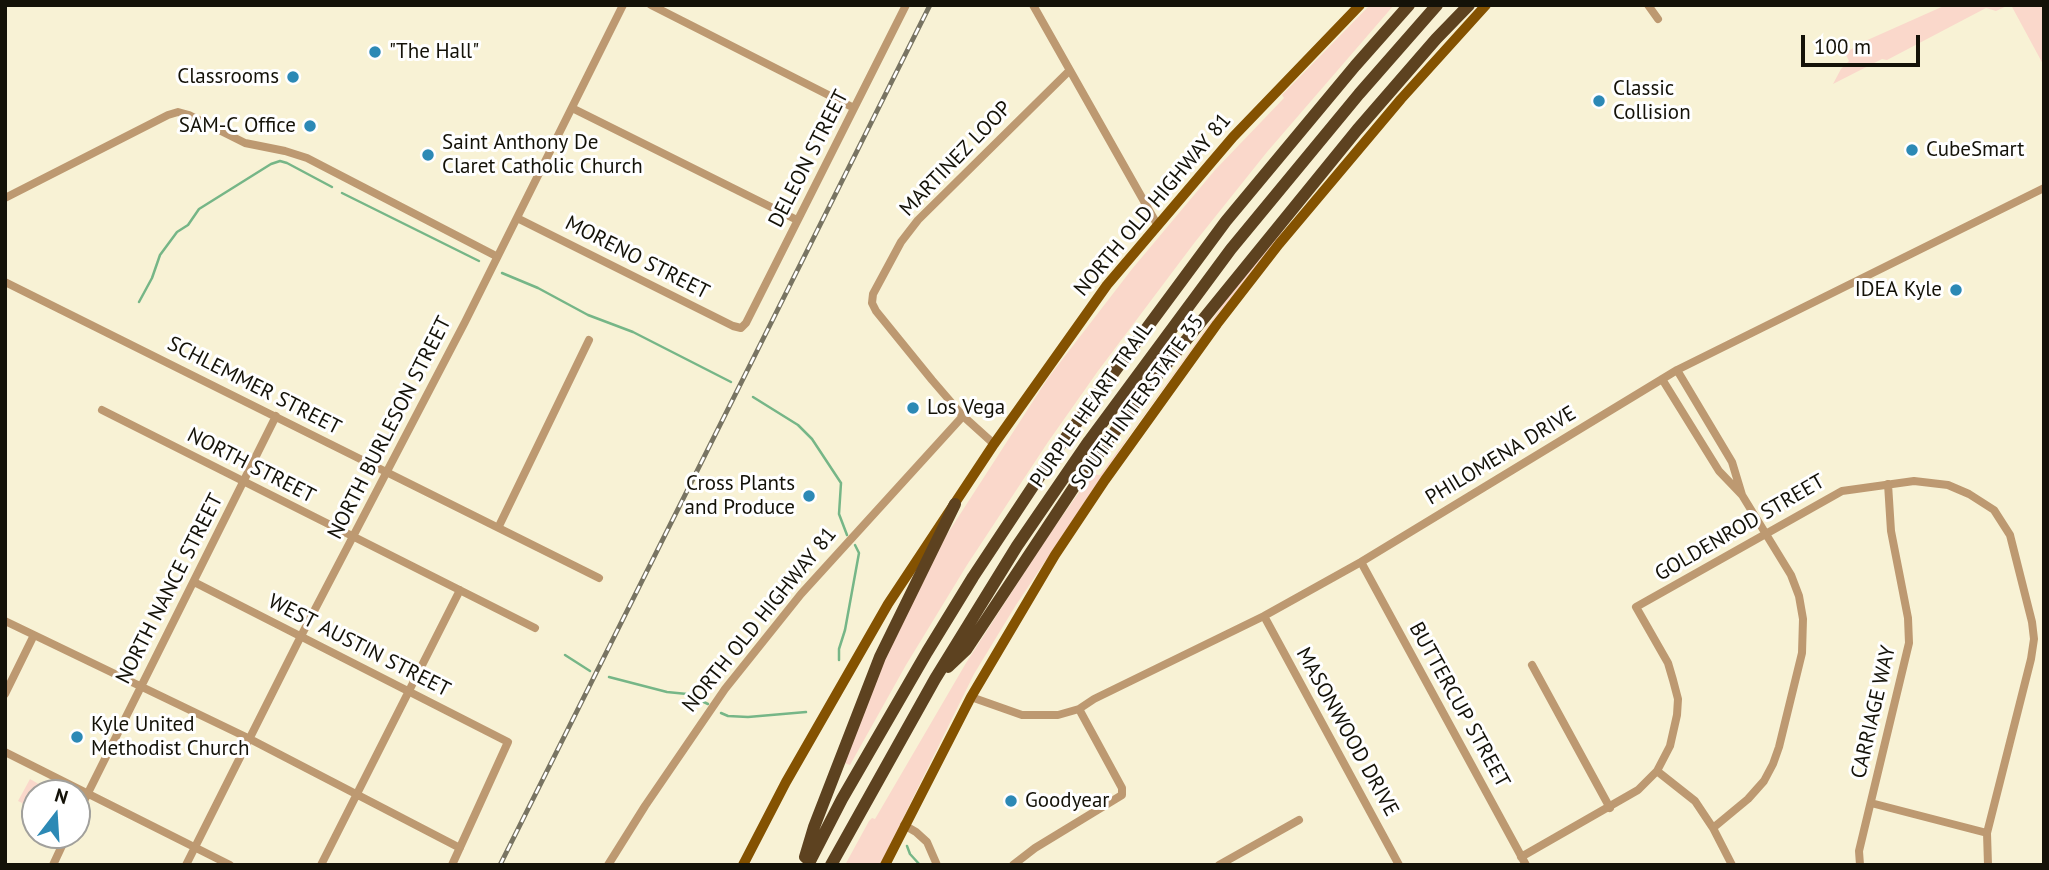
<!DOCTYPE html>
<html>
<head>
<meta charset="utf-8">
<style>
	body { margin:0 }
	#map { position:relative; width:2049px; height:870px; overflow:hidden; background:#f8f2d5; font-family:"PT Sans",sans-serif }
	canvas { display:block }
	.frame { position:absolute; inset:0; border:7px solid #141208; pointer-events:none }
	.north { position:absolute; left:21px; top:779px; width:70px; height:70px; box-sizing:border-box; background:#fff; border:2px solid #a1a09c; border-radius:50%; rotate:17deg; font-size:19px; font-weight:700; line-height:28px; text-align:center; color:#141208 }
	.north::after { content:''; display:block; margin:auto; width:24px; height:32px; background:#2c89b5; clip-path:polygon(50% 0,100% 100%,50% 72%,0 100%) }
	.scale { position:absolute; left:1801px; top:35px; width:119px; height:32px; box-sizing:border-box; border:4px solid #141208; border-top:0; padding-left:9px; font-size:21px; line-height:24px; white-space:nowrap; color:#141208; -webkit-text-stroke:5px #fff; paint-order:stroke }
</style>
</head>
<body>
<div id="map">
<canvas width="2049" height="870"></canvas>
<div class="frame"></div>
<div class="north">N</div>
<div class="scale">100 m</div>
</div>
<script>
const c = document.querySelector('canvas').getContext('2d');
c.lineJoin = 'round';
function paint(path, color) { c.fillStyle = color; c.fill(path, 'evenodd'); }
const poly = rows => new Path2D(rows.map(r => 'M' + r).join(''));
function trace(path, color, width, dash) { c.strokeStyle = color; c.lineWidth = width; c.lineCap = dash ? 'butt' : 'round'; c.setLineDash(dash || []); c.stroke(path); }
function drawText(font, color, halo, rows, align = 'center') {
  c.font = font + ' "PT Sans",sans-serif'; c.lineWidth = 6; c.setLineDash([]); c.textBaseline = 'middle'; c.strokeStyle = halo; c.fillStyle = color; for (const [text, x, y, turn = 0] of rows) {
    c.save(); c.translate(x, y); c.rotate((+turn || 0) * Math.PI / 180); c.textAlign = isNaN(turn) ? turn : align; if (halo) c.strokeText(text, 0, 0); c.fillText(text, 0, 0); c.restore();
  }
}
paint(poly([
	[1370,5,1394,5,1267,152,1195,242,1098,371,1048,442,967,565,906,665,850,765,844,763,879,669,946,536,1048,378,1132,269,1215,170,1284,98,1282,95],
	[1946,5,2009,5,1996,11,1986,8,1887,60,1882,59,1833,84,1841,69,1849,61,1845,53,1863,42],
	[2011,5,2044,5,2044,66],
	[1281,229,1283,231,1212,322,1131,433,1016,605,974,674,880,865,845,865,869,821,872,818,875,819,966,663,1046,539,1092,474,1100,475,1220,309,1218,307],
	[30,779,49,790,48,793,33,792,26,805,18,801]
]), '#fad8cb');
trace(poly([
	[342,193,479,261],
	[502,273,538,288,588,315,633,332,731,382],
	[139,302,152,278,160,255,177,232,188,225,199,209,271,164,280,161,287,163,332,187],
	[753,397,798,425,812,439,841,483,839,514,847,535],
	[565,655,590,671],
	[839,660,839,649,845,630,859,553,855,545],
	[609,677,667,692,687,694,708,704],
	[721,713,728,716,748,717,806,712],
	[907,846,910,854,920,865]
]), '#76b687', 2.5);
trace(poly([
	[651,5,854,108],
	[1033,5,1158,226],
	[1648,5,1658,19],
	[572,108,797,220],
	[5,198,168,115,178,112,189,115,245,143,285,151,307,158,496,256],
	[517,218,733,326,741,328,746,323,906,5],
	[5,282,599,578],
	[1677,370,1732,462,1742,495],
	[1662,379,1719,471,1742,495,1791,575,1799,596,1803,619,1802,653,1779,747,1773,764,1764,781,1748,799,1713,828],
	[102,410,535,628],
	[994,444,963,416,932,380,876,311,872,303,873,294,901,242,918,220,1069,71],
	[499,526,589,340],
	[1361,562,1526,865],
	[194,582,508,742,452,865],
	[1264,616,1399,865],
	[5,621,248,738,460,848],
	[1532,665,1610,808],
	[5,694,34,635],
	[971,697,1022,715,1058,715,1079,709,1094,699,1264,616,1361,562,1677,370,2044,188],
	[5,752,230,865],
	[1657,771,1695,801,1713,828,1732,865],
	[1871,803,1987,833],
	[77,815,276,416],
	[904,825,916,832,927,842,937,865],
	[1521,857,1638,790,1657,771,1670,746,1677,715,1678,699,1673,680,1668,663,1636,607,1842,491,1914,481,1948,485,1969,494,1994,510,2010,535,2032,622,2034,639,2031,659,1987,833,1988,865],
	[53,865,67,835],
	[186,865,301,636,465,322,623,5],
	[321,865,460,590],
	[608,865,645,806,725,689,801,594,963,416],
	[1013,865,1035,848,1122,795,1122,788,1079,709],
	[1219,865,1299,820],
	[1860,865,1859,851,1909,643,1908,618,1891,531,1888,484]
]), '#bd9971', 8);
trace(poly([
	[743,865,786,782,888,604,994,444,1107,285,1233,137,1360,5],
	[885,865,971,697,1055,555,1105,480,1217,324,1279,244,1401,99,1486,5]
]), '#845201', 10);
trace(poly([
	[948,667,966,650,1076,484,1148,387,1357,130,1436,39,1469,5],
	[805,857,814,827,880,657,955,504],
	[808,865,842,799,927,652,973,577,1061,444,1226,221,1355,66,1409,5],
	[831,865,935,679,1017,546,1089,441,1231,249,1359,94,1437,5]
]), '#5d4220', 12);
const rail = poly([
	[500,865,930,5]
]);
trace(rail, '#787462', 5);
trace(rail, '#fff', 2.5, [8]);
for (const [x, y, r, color] of [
	[375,52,7,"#2c89b5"],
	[293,77,7,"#2c89b5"],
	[1599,101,7,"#2c89b5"],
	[310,126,7,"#2c89b5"],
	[1912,150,7,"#2c89b5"],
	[428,155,7,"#2c89b5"],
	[1956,290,7,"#2c89b5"],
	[913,408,7,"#2c89b5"],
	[809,496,7,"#2c89b5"],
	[77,737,7,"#2c89b5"],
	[1011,801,7,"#2c89b5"]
]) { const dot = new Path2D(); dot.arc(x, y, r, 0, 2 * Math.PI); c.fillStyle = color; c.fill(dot); trace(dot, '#fff', 2.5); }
drawText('21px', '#141208', '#fff', [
	["\"The Hall\"",389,52],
	["Classrooms",279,77,"right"],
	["Classic",1613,89],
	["Collision",1613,113],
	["SAM-C Office",296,126,"right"],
	["Saint Anthony De",442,143],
	["Claret Catholic Church",442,167],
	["CubeSmart",1926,150],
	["IDEA Kyle",1942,290,"right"],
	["Los Vega",927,408],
	["Cross Plants",795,484,"right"],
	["and Produce",795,508,"right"],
	["Kyle United",91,725],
	["Methodist Church",91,749],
	["Goodyear",1025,801]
], 'left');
drawText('21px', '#141208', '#fff', [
	["DELEON STREET",809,159,-63],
	["MARTINEZ LOOP",956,159,-46],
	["NORTH OLD HIGHWAY 81",1153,205,-50],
	["MORENO STREET",637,258,27],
	["SCHLEMMER STREET",254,386,27],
	["SOUTH INTERSTATE 35",1138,402,-54],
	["PURPLE HEART TRAIL",1092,405,-55],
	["NORTH BURLESON STREET",390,428,-63],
	["PHILOMENA DRIVE",1501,456,-31],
	["NORTH STREET",251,466,27],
	["GOLDENROD STREET",1740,528,-30],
	["NORTH NANCE STREET",170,589,-63],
	["NORTH OLD HIGHWAY 81",760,620,-51],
	["WEST AUSTIN STREET",359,646,27],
	["BUTTERCUP STREET",1459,705,61],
	["CARRIAGE WAY",1874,712,-77],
	["MASONWOOD DRIVE",1347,732,61]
]);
</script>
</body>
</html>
